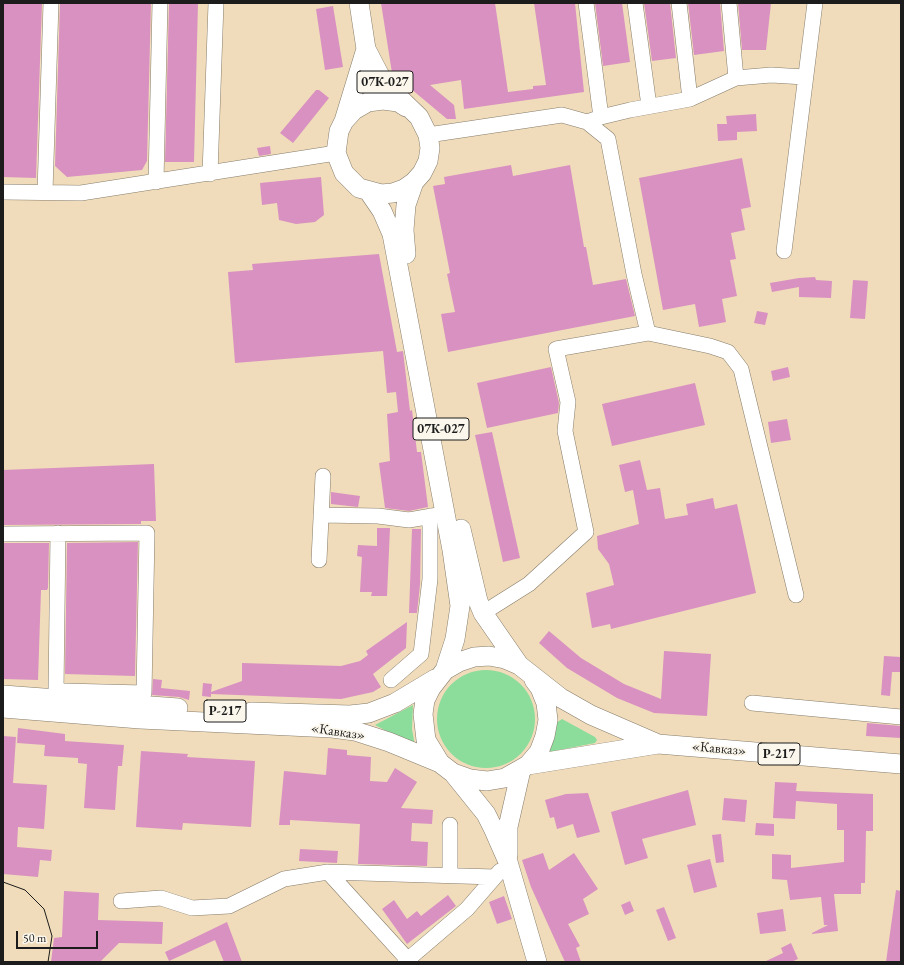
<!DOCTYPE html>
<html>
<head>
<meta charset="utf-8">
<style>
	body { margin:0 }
	#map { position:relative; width:904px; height:965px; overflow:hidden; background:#f0dcba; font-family:"EB Garamond",serif }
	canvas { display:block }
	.frame { position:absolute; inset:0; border:4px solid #1c1c1c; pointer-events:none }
	.scale { position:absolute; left:16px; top:931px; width:82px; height:18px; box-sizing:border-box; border:2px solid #1c1c1c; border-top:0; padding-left:5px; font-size:12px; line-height:14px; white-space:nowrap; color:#1c1c1c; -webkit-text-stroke:3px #fbf7ec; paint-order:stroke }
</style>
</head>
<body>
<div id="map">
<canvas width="904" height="965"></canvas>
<div class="frame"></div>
<div class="scale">50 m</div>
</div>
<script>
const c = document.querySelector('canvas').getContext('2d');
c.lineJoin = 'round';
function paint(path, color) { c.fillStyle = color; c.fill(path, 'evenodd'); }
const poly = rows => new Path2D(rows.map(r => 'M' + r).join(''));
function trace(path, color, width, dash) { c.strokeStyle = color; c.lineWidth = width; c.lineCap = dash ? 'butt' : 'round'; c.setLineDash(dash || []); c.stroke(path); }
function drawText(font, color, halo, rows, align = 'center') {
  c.font = font + ' "EB Garamond",serif'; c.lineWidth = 3.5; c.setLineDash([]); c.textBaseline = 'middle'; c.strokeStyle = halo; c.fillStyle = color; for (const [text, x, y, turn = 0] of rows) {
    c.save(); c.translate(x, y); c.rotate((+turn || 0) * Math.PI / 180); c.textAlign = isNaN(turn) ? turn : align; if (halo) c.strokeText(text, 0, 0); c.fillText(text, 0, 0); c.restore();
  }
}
paint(poly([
	'437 719a49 49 0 1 1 98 0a49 49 0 1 1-98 0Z',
	[413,705,412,729,415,746,375,725],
	[562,719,595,737,597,740,595,743,549,752,556,723]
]), '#8cdc9b');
paint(poly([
	[3,3,42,3,36,178,3,177],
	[60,3,151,3,147,161,142,170,67,177,55,166],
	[169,3,198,3,194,162,165,162],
	[381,3,495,3,508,92,533,89,533,86,546,85,534,3,575,3,584,92,464,109,461,80,430,85,454,105,456,119,447,119,392,73],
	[595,3,622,3,630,62,603,66],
	[644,3,670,3,676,58,652,61],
	[688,3,720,3,724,51,694,55],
	[738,3,771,3,766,50,742,50],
	[333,6,343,67,325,70,316,9],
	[316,90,319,90,329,98,293,143,280,133],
	[756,114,757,131,737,132,737,140,718,141,717,124,727,124,726,116],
	[270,146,271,154,259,156,257,148],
	[742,158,751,207,741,209,745,230,731,233,736,259,730,260,737,296,722,299,726,322,699,327,695,304,663,310,639,178],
	[511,165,513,176,570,165,584,247,586,247,593,285,626,279,635,316,448,352,441,314,455,312,447,274,450,273,433,186,445,184,444,177],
	[321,177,324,215,315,222,296,224,279,220,277,203,262,205,260,183],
	[379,254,397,352,403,351,410,411,412,410,417,452,421,452,428,507,409,511,385,508,379,463,390,461,387,414,398,412,396,392,387,393,383,351,235,363,228,272,253,270,252,264],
	[815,277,816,280,832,281,831,298,799,297,799,287,772,292,770,283,799,278],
	[853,280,868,281,865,319,850,318],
	[757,311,768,313,765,325,754,323],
	[551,367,559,403,558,413,487,428,477,383],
	[788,367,790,377,773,381,771,371],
	[695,383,705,425,612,446,602,404],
	[787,419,791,440,771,443,768,422],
	[492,432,520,558,503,562,475,435],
	[640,460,647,490,660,488,665,519,688,515,686,504,713,498,715,509,737,504,756,593,611,629,610,624,592,628,586,593,614,585,609,564,598,549,597,536,639,524,633,490,625,492,619,465],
	[154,464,156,521,141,521,141,524,3,525,3,470],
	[331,492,360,496,358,507,331,504],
	[377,528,390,528,387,596,371,596,372,592,360,592,362,557,357,556,358,545,377,546],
	[412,529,421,529,420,585,417,613,409,613],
	[138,542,135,676,65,674,67,543],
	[3,543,49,543,48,588,47,590,41,590,38,680,3,679],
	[407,622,406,648,373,674,381,687,373,692,341,699,211,694,211,697,202,696,203,683,212,684,211,692,242,681,242,663,341,666,360,661,368,655,366,651],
	[549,631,581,658,624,684,661,699,664,651,711,654,707,716,654,713,617,698,567,668,539,643],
	[884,656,901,657,901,672,892,672,890,696,881,695],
	[153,679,162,680,161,688,190,691,189,700,179,697,152,695],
	[867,723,901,726,901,738,866,736],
	[18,728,65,734,65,741,124,745,122,766,118,766,115,810,84,808,87,764,78,763,78,758,44,756,45,745,17,743],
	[3,736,16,737,13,783,47,785,44,829,18,827,17,847,52,850,51,861,40,860,38,877,3,874],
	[328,748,347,750,347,755,371,757,370,781,387,782,395,768,417,782,401,808,433,810,432,824,412,823,411,841,428,842,427,866,358,864,360,824,290,820,290,825,279,825,284,771,326,775],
	[141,751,188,754,187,757,255,761,251,827,183,823,182,830,136,827],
	[775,782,797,783,796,791,873,794,873,831,866,831,865,883,861,883,861,894,834,894,838,931,812,934,812,933,828,925,824,925,821,897,790,900,787,880,772,879,772,854,791,855,791,868,844,862,844,830,837,830,837,804,796,801,795,819,773,818],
	[688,790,696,825,642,839,648,858,625,865,611,812],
	[588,793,600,832,577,838,573,824,557,829,554,817,550,818,545,800,566,794],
	[724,798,747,800,745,822,722,820],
	[756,823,774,824,774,836,755,835],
	[721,834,724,862,716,863,712,835],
	[300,849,338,851,337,863,299,861],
	[543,853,549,870,574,853,598,889,583,899,589,914,568,924,580,946,576,948,581,962,565,962,531,887,522,860],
	[710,859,717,887,694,893,687,865],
	[896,890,901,891,901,962,886,962],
	[64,891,99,893,98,920,163,922,162,944,119,943,100,962,51,962,54,938,62,937],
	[448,895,456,906,407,944,382,909,394,900,407,919,417,911,421,916],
	[504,896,512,919,497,924,489,902],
	[630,901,634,911,625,915,621,905],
	[664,907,676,938,668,941,656,910],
	[783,909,786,931,760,934,757,913],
	[227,922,242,962,224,962,215,940,169,961,165,952],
	[791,943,798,959,791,962,764,962,783,953,781,948]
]), '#d991c1');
const minor = poly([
	[586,3,601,117],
	[635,3,649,106],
	[679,3,690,99],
	[736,78,771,75,805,77],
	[587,122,601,117,630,110,690,99,736,78,729,3],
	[428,135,562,115,587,122,608,139,634,274,648,333],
	[210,174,216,3],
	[156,182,160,3],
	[3,192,81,193,336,153],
	[45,192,51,3],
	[784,251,815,3],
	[321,515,378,516,409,520,438,515],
	[3,534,147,533,144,693,64,691],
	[319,560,323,476],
	[483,613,529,584,586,532,565,431,568,402,556,349,648,333,710,346,728,352,741,369,796,595],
	[391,680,421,654,430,579,430,516],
	[56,691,58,533],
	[752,703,901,717],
	[328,872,408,960],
	[450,875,450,825],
	[121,901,161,898,192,908,229,906,284,879,328,872,495,877],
	[405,962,467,909,500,871]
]);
const major = poly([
	[359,3,366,49,379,74,391,90,419,117,428,135,430,148,428,161,422,173,414,182,404,189,393,193,381,194,359,188,344,173,336,153,339,131,344,121,366,49],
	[344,121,354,110,368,102,383,100,398,102,406,107],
	[369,192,382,211,392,234,452,550,460,606,455,639,445,670,431,688,425,700,423,714,426,740,440,763],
	[406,254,404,230,406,205,414,182],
	[461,529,478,601,483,613,519,665],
	[445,670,459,662,474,657,489,656,505,659,519,665,561,698,591,715,658,744],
	[3,695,178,708],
	[3,708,140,719,332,728,355,731,389,742,440,763,453,773,470,779,487,781,505,778,528,765,658,744,901,764],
	[251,712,350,715,369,713,395,703,435,679],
	[528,765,539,752,545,736,548,720,546,703,540,688,534,680],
	[453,773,486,814,493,828,508,862,537,962],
	[508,855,508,827,521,770]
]);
trace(minor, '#867c6b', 16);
trace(major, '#867c6b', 20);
trace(minor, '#fff', 15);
trace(major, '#fff', 19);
trace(poly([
	[3,882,25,890,44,909,52,936,48,962]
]), '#1c1c1c', 1);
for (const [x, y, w] of [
	[385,82,56],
	[441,429,56],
	[225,711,42],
	[779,754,42]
]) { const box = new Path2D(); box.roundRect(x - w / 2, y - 11, w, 22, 3); c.fillStyle = '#fbf7ec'; c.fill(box); trace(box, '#1c1c1c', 1); }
drawText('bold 13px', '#1c1c1c', null, [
	["07К-027",385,82],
	["07К-027",441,429],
	["Р-217",225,711],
	["Р-217",779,754]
]);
drawText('14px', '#1c1c1c', '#fbf7ec', [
	["«Кавказ»",338,732,8],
	["«Кавказ»",719,749,5]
]);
</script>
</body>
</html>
